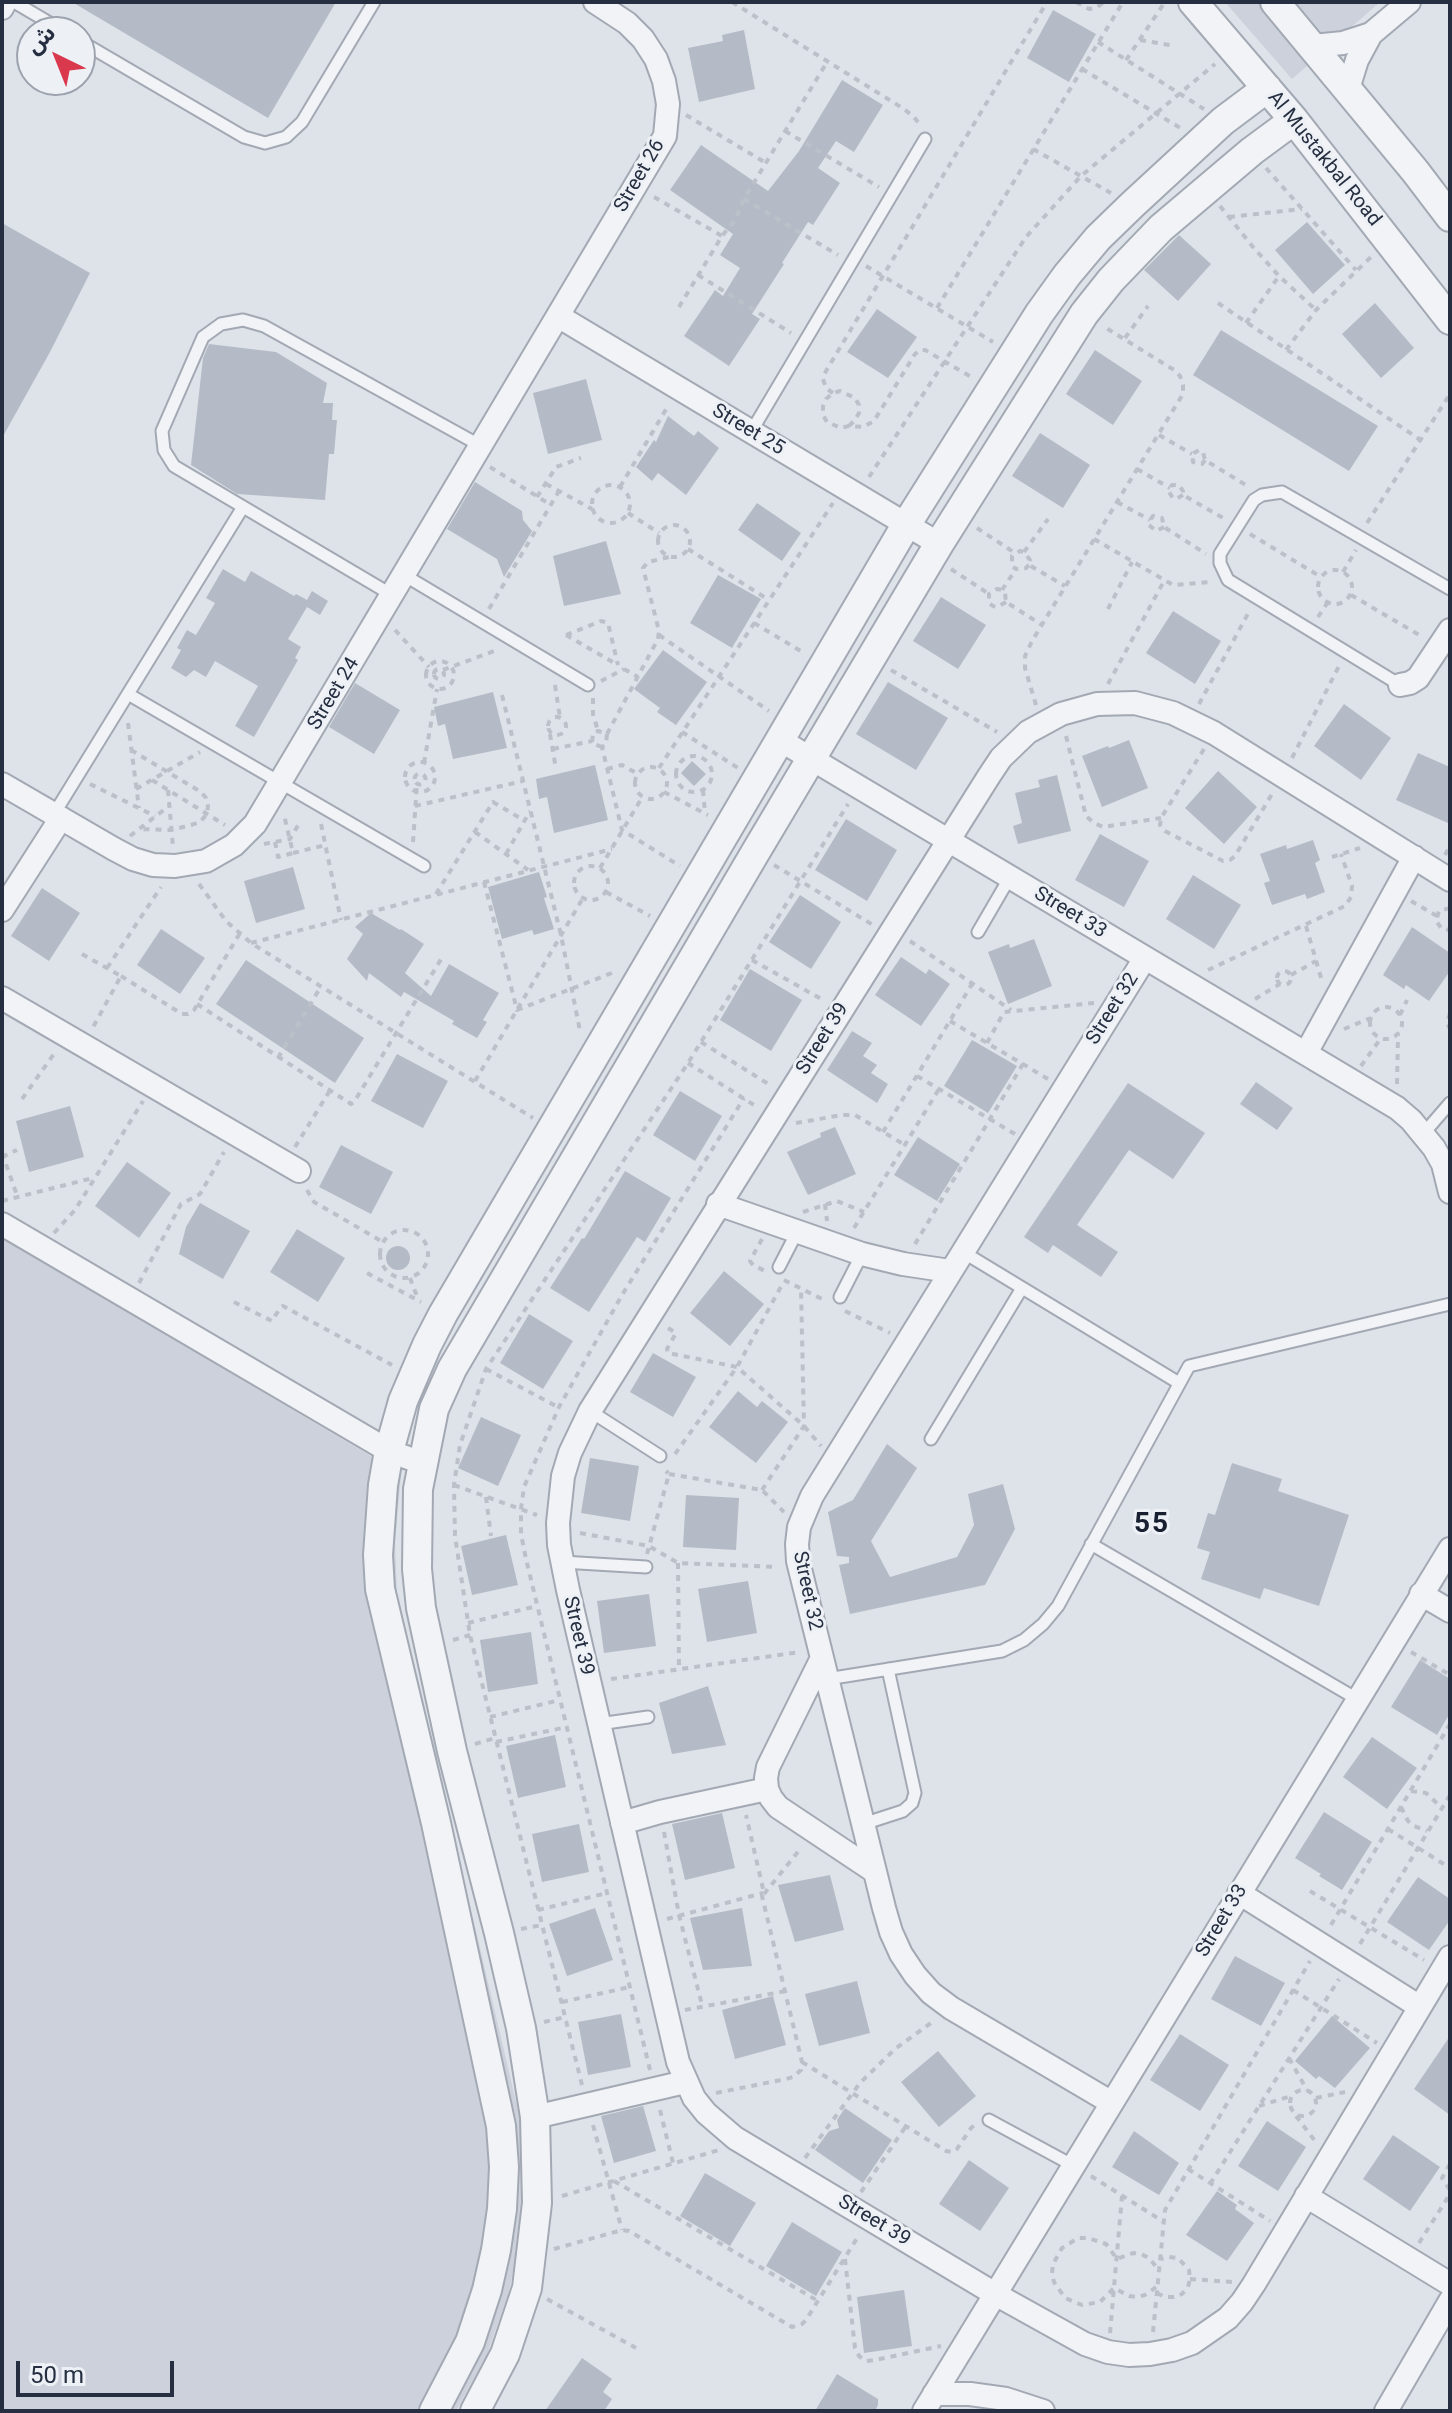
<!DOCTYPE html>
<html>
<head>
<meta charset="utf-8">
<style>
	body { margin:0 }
	#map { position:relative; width:1452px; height:2413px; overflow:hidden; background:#dee2e9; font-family:Roboto,"Noto Sans Arabic",sans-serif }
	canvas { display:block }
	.frame { position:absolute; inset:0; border:4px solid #262f41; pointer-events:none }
	.north { position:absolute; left:16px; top:16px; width:80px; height:80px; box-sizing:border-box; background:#edf1f6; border:2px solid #9da3ae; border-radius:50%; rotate:317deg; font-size:22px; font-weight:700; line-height:32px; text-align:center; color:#262f41 }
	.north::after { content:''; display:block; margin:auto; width:28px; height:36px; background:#d9384d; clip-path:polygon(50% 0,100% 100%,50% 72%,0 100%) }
	.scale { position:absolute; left:16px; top:2361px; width:158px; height:36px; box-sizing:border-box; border:4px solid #262f41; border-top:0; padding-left:10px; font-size:24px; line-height:28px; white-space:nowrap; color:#262f41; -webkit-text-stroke:6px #edf1f6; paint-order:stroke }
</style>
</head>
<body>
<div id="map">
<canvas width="1452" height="2413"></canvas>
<div class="frame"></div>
<div class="north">ش</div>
<div class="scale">50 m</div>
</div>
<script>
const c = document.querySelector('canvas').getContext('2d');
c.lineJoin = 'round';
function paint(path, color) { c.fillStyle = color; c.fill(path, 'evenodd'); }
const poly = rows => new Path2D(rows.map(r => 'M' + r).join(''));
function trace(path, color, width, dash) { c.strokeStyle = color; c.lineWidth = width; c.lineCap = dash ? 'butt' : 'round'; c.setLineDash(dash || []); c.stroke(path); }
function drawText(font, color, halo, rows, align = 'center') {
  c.font = font + ' Roboto,sans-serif'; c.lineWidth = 6; c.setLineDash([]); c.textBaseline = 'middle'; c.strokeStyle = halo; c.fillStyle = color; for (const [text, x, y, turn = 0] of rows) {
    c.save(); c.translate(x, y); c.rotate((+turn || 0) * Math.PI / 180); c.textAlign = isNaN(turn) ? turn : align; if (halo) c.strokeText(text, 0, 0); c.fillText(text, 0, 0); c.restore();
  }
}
paint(poly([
	[1225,2,1380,2,1292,79],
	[2,1238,401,1474,395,1543,397,1593,520,2119,523,2163,521,2237,508,2295,487,2354,456,2411,2,2411]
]), '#ccd1db');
paint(poly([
	[72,2,336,2,268,118],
	[1053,10,1096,34,1069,82,1027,58],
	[744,30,755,89,699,102,688,48,723,41,722,35],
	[842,80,883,105,854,152,836,141,818,168,840,183,813,225,808,222,782,263,784,264,752,314,760,319,729,366,684,336,715,290,723,296,740,268,720,255,733,234,670,190,701,145,768,191,799,151],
	[1307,222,1345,265,1313,294,1275,250],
	[2,223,90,273,50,352,2,438],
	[1179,235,1211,264,1178,301,1144,270],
	[1375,303,1414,348,1381,378,1342,334],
	[877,309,917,337,888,378,847,352],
	[1221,330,1378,426,1349,471,1193,375],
	[209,344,276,352,327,383,323,403,333,403,332,420,337,420,334,454,329,454,325,500,237,494,191,465,203,358],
	[1095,350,1142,381,1113,425,1066,394],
	[586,379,602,440,548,454,533,393],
	[668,416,694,436,698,431,719,448,686,495,658,473,652,481,636,467,654,440,656,442],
	[1040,433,1090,465,1063,508,1012,476],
	[475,482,522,511,523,520,532,531,504,577,497,559,447,529],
	[757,503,801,533,782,561,738,530],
	[606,541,621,594,564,606,553,556],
	[223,569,245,582,251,571,294,596,296,594,307,600,312,591,328,601,320,615,307,607,288,639,301,647,295,658,298,660,254,737,235,726,258,686,215,661,206,677,194,670,186,677,171,668,181,650,177,648,187,630,196,635,215,603,206,598],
	[718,575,761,599,732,648,690,623],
	[941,597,986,625,958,669,913,641],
	[1173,611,1221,641,1195,684,1146,653],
	[663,650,707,682,676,725,657,712,660,708,634,689],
	[888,682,948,718,916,770,856,734],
	[355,683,400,710,374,754,329,727],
	[493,692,507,748,453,759,445,724,438,726,434,707],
	[1344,704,1391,738,1361,780,1314,746],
	[1129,740,1148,788,1102,807,1082,756,1108,746,1109,748],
	[1418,753,1450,767,1450,824,1396,800],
	[692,761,706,774,694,786,681,773],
	[595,765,608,820,554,833,547,797,539,799,536,779],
	[1218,771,1257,807,1224,844,1185,808],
	[1057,775,1071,831,1018,844,1013,826,1022,823,1015,793,1040,787,1038,780],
	[846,819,897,850,867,901,815,870],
	[1100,834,1149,861,1124,907,1075,880],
	[1313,840,1320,860,1315,863,1325,892,1307,899,1305,894,1272,905,1264,883,1270,881,1260,854,1286,845,1287,849],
	[293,867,305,909,256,923,244,881],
	[539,872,547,897,544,898,554,929,534,935,532,930,502,939,488,887],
	[1193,875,1241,905,1214,949,1166,919],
	[42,888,80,913,49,961,11,936],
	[800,895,841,922,811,969,769,942],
	[371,913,400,930,401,929,424,944,405,973,431,996,449,964,499,993,483,1020,487,1022,477,1038,452,1024,454,1021,404,992,401,997,369,973,367,981,347,959,363,934,355,927],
	[1412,927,1450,953,1450,971,1429,1001,1406,985,1404,989,1383,975],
	[161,929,205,958,180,994,137,965],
	[1034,939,1052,986,1008,1004,988,952,1009,944,1010,948],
	[901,957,926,974,929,969,950,984,921,1026,875,995],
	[246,960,364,1038,335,1083,216,1004],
	[750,969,802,1000,771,1051,720,1020],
	[852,1031,872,1043,863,1056,877,1065,871,1073,888,1084,877,1103,827,1070],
	[972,1040,1017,1066,988,1113,944,1086],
	[397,1054,448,1081,423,1128,371,1101],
	[1256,1082,1293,1108,1277,1130,1240,1104],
	[1128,1083,1205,1133,1173,1179,1129,1150,1077,1225,1118,1252,1101,1277,1053,1245,1048,1253,1024,1237],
	[680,1091,722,1116,695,1161,653,1135],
	[70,1106,84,1157,29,1172,16,1121],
	[835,1127,856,1174,808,1195,787,1152,821,1137,820,1133],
	[918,1137,960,1164,937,1201,894,1175],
	[341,1145,393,1172,371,1214,319,1187],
	[127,1162,171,1193,139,1238,95,1206],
	[625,1171,671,1198,645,1242,637,1237,589,1312,550,1288,582,1238,584,1239],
	[200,1203,250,1231,223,1279,179,1254,186,1227],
	[297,1229,345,1258,318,1302,270,1272],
	'386 1258a12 12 0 1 1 24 0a12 12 0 1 1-24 0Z',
	[724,1271,764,1304,730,1346,690,1313],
	[529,1314,573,1341,543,1389,500,1363],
	[653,1353,696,1377,673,1417,630,1392],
	[738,1391,757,1407,762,1401,788,1422,756,1463,709,1427],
	[481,1417,521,1435,498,1486,458,1468],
	[887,1444,917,1468,871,1541,890,1577,957,1557,974,1525,968,1494,1003,1484,1015,1529,985,1585,850,1614,839,1565,849,1563,849,1557,837,1556,828,1512,853,1500],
	[590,1458,639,1466,630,1521,581,1513],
	[1232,1463,1282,1479,1278,1491,1349,1515,1319,1606,1264,1588,1260,1599,1201,1579,1210,1552,1197,1548,1208,1513,1215,1515],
	[686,1495,739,1498,736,1550,683,1547],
	[506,1535,518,1585,472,1595,461,1546],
	[748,1581,757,1633,707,1642,698,1589],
	[649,1594,656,1646,604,1653,597,1601],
	[531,1632,538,1684,488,1692,480,1640],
	[1420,1660,1450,1679,1450,1713,1437,1735,1391,1707],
	[708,1686,726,1745,672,1754,659,1703],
	[555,1735,566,1787,518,1798,506,1746],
	[1372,1737,1417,1768,1387,1809,1343,1777],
	[1324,1812,1372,1842,1342,1890,1319,1876,1321,1874,1295,1858],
	[722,1813,735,1868,685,1880,672,1824],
	[579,1824,589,1872,542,1882,532,1834],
	[830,1875,844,1930,795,1942,778,1885],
	[1418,1877,1450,1899,1450,1920,1429,1950,1387,1922],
	[595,1908,613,1960,567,1976,549,1924],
	[742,1908,752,1966,703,1970,690,1918],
	[1235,1956,1285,1983,1261,2026,1211,1999],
	[857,1981,870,2033,819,2046,805,1994],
	[773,1996,786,2045,735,2059,722,2010],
	[621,2014,631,2067,588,2075,578,2022],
	[1332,2016,1370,2048,1335,2088,1319,2076,1316,2079,1295,2061],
	[1180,2034,1229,2065,1200,2111,1150,2080],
	[1450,2036,1450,2115,1414,2089],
	[938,2051,976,2096,939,2127,901,2082],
	[643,2106,656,2151,614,2163,601,2116],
	[845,2108,892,2140,863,2183,815,2150,829,2131,839,2128,837,2120],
	[1267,2121,1306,2147,1278,2191,1238,2166],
	[1134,2131,1179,2163,1159,2195,1112,2167],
	[1393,2135,1440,2167,1410,2211,1363,2179],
	[969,2160,1009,2188,980,2231,939,2204],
	[705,2173,756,2203,730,2246,680,2216],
	[1217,2191,1237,2205,1235,2209,1254,2223,1227,2261,1186,2235],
	[792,2222,842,2252,816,2296,766,2266],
	[904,2290,912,2346,864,2353,857,2297],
	[582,2358,612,2379,603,2392,612,2399,604,2411,545,2411],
	[837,2374,878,2399,878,2405,875,2411,815,2411]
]), '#b5bbc6');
const service = poly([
	[14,2,65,32],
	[80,41,244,137,265,143,286,137,302,122,374,2],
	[751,432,925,139],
	[404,575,588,685],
	[392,595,174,466,164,450,162,431,203,337,221,324,243,320,264,326,481,446],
	[1400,685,1228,580,1220,563,1220,554,1254,500,1262,495,1282,492,1450,589],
	[128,694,424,866],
	[54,814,243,507],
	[978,932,1010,877],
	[1424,1133,1450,1103],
	[963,1252,1179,1383],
	[779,1267,797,1232],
	[840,1297,862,1254],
	[590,1411,660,1456],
	[931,1439,1022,1288],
	[1091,1544,1357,1699],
	[562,1562,646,1567],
	[827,1679,1002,1651,1024,1640,1043,1624,1058,1606,1189,1366,1450,1304],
	[599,1724,648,1717],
	[863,1824,903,1811,912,1803,915,1793,888,1669],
	[989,2120,1074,2166]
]);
const minor = poly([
	[2,8,5,2],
	[1313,46,1343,43,1371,34],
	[1348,89,1357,60,1371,34,1409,2],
	[558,316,939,544],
	[1400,685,1410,683,1418,678,1450,630],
	[780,740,1397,1108,1411,1120,1434,1148,1443,1164,1450,1192],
	[2,784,114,849,133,859,153,865,175,866,206,861,234,845,255,824,665,136,668,104,664,81,656,59,643,39,627,23,595,2],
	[1450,880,1214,733,1173,713,1135,703,1097,704,1061,714,1028,732,1001,758,989,776,590,1411,570,1453,563,1476,558,1523,559,1545,568,1590,678,2062,694,2098,706,2113,735,2138,995,2294,1085,2344,1108,2352,1129,2355,1150,2354,1172,2350,1192,2343,1228,2318,1242,2302,1254,2284,1450,1957],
	[2,910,61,818],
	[2,998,299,1171],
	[1306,1053,1414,857],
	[718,1204,862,1254,903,1264,950,1271],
	[2,1224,389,1451,422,1463],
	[1421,1594,1450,1611],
	[822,1658,768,1767,766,1778,767,1789,771,1798,778,1807,874,1871],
	[622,1823,660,1812,767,1789],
	[1239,1893,1420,2007],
	[1112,2103,951,2008,931,1993,915,1975,901,1954,891,1932,884,1908,798,1561,797,1544,799,1527,812,1496,1145,958],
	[535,2117,685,2082],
	[1306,2196,1450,2284],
	[934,2394,970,2394,1006,2399,1043,2411],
	[924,2411,1450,1549],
	[1386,2411,1450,2301]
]);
const tertiary = poly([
	[1193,2,1294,120,1450,320],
	[1275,2,1415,171,1450,217],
	[434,2411,470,2342,487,2290,496,2250,502,2209,504,2167,501,2126,436,1823,380,1589,378,1555,383,1485,389,1451,403,1401,427,1345,443,1314,906,525,1039,314,1067,275,1098,238,1132,205,1223,121,1267,88],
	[475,2411,505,2354,527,2288,537,2203,535,2117,521,2028,499,1933,452,1751,421,1608,417,1569,418,1489,434,1409,452,1369,755,853,939,544,1084,314,1111,280,1161,228,1252,151,1294,120]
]);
trace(service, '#a3a9b3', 15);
trace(minor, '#a3a9b3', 26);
trace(tertiary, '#a3a9b3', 32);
trace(poly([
	[732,2,904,109,914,117,920,125],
	[1076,2,1089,9,1096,8,1104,2],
	[1140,40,1175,46],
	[1098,42,1204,109],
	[1126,60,1165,2],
	[1082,69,1182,129],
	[686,115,766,163],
	[785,131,879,187],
	[1033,149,1111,193],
	[1266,168,1356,270],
	[654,197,722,236],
	[744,199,838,255],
	[1220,206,1253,247,1279,276,1316,310],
	[1229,217,1302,209],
	[866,266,993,342],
	[698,275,791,333],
	[1218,303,1419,439],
	[679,307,722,236,735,220,744,199,827,62],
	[937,308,1123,2],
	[1246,323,1279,276],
	[1125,338,1148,306],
	[1286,350,1316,310,1371,257],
	[833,393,826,388,823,379,826,371,1047,2],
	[849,426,855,420,859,413,859,405,855,398,840,391,833,393,826,399,823,406,823,415,827,422,841,428,849,426,863,427,874,421,915,354,920,350,925,350,973,378],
	[1159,435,1192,454],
	[1205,460,1202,464,1193,462,1192,454,1199,450,1203,452,1205,460,1249,487],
	[490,467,551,505],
	[1137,469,1170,488],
	[869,477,1026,237,1081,176,1215,64],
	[546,484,592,509],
	'592 504a19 19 0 1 1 38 0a19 19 0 1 1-38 0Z',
	[620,487,668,406],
	[1183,495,1176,499,1173,498,1169,492,1170,488,1172,485,1179,485,1183,491,1183,495,1225,519],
	[537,497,556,467,581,458],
	[1117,502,1150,520],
	[628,513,659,533],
	[1367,523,1450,394],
	'658 541a16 16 0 1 1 32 0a16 16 0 1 1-32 0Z',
	[1164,527,1156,531,1149,525,1150,520,1153,516,1162,518,1164,527,1206,554],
	[977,528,1015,553],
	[1250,534,1321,577],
	[1094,539,1173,585,1211,582],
	[688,549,769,600],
	[1024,552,1048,519],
	[1029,565,1026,568,1016,569,1012,566,1012,556,1020,551,1024,552,1030,560,1029,565,1065,586],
	[951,569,989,594],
	'1318 587a17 17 0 1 1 34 0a17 17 0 1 1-34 0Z',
	[1343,572,1356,550],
	[1002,590,1016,569],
	[1351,595,1421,636],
	[1006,602,997,607,993,606,989,603,989,594,997,589,1002,590,1005,593,1006,602,1042,625],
	[489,609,559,491],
	[1108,609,1132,562],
	[1318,617,1328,602],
	[754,623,804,653],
	[395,630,429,667],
	[566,635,601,621,608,623,618,665],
	[566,635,616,664],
	[659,635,769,711],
	'426 675a14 14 0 1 1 28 0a14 14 0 1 1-28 0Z',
	'434 674a5 5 0 1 1 10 0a5 5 0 1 1-10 0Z',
	[624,669,638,677],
	[443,670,497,650],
	[891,670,997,732],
	[601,681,624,669],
	[1108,684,1164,581],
	[555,685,560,718],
	[502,695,561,935,580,1031],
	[593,698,593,714,598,731],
	[1199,704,1250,610],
	[1036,705,1025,668,1025,656,1032,641,1183,394,1183,385,1180,376,1174,370,1103,326],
	'548 726a9 9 0 1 1 18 0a9 9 0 1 1-18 0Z',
	[128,723,139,808],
	[682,732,738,768],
	[550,734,556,769],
	[607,734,658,639,659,631,643,568,648,562,669,557],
	[1066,736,1086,816,1094,823,1103,827,1161,818],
	[602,747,592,743,593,733,598,731,607,734,606,744,602,747,622,830,680,866],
	[553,749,592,741],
	[1204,749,1161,818,1160,825,1165,831,1223,861,1230,860,1235,856,1272,794],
	[131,750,201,792,206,798,208,806,207,814,200,822,191,825,171,830,138,829],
	'676 774a18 18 0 1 1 36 0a18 18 0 1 1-36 0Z',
	[1292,758,1339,666],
	'405 777a15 15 0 1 1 30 0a15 15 0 1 1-30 0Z',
	[424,763,437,689],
	'635 783a16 16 0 1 1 32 0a16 16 0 1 1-32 0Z',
	[659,768,833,503],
	[607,769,622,765,638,774],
	'414.5 779a5.5 5.5 0 1 1 11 0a5.5 5.5 0 1 1-11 0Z',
	[152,780,225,825],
	[90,784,155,816],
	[136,789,200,752],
	[168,790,173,847],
	[703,790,705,813],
	[664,792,708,815],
	[415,806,523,781],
	[321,824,341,920],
	[475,832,528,870],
	[130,836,169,806],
	[275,842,278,857,293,853,284,815],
	[413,842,417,784],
	[264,844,290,839,300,822],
	[293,853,326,845],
	[506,854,530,811],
	[1445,855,1450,846],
	[1332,857,1360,848],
	[774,865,873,925],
	'574 883a17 17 0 1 1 34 0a17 17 0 1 1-34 0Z',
	[600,868,643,796],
	[484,882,517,1010,617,971],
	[199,884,226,921,251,943,533,1118],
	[606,892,650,916],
	[436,894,493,802,525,821],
	[1411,901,1437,916],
	[1450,908,1439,911,1436,921,1442,929,1450,930],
	[1306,926,1322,981],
	[910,941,1011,1010],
	[251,943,612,849],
	[82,954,121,976,92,1029],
	[752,960,823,1000],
	[107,968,161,887],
	[1208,970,1345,906,1351,897,1352,886,1341,854],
	'1277 978a7 7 0 1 1 14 0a7 7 0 1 1-14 0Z',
	[1291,975,1316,961],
	[121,976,182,1014,188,1014,194,1010,240,933],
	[1255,999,1280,984],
	[197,1004,351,1104,354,1102,443,956],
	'1370 1023a16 16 0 1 1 32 0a16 16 0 1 1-32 0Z',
	[1450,1013,1447,1023,1450,1029],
	[1400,1015,1407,1000],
	[950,1021,1048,1079],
	[1344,1029,1371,1018],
	[701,1042,770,1085],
	[987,1043,1004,1012,1094,1003],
	[278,1058,320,988],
	[688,1063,757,1107],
	[1361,1066,1381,1038],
	[917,1076,1015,1134],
	[475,1081,583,898],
	[1397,1084,1398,1035],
	[22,1099,56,1051],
	[796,1123,842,1115,855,1115,905,1145],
	[883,1132,972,984],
	[295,1147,329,1092],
	[2,1153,18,1198],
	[2,1157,17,1150],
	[307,1190,314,1202,383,1242],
	[2,1201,93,1178],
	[825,1204,827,1221],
	[803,1212,837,1201,864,1212],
	[854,1228,939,1089],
	'380 1254a24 24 0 1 1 48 0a24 24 0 1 1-48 0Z',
	[54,1233,75,1210,143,1101],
	[762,1239,750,1261,753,1265,765,1271],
	[915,1244,1023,1064],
	[367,1273,421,1302],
	[410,1278,418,1299],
	[784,1280,826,1301],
	[139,1283,181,1204,200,1194,224,1152],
	[234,1302,272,1321,280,1308,283,1306,392,1365],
	[845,1311,890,1333],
	[668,1328,676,1333,667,1349,668,1353,737,1367,804,1426,821,1446],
	[486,1369,558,1407],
	[675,1454,737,1367,783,1283],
	[669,1474,762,1490,784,1512],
	[454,1485,537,1515],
	[762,1490,804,1426,801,1289],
	[486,1497,491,1536],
	[580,1533,649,1546,678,1563,778,1567],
	[647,1554,669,1474,666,1471],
	[678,1563,679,1669],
	[468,1623,537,1606],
	[453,1640,470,1635],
	[1411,1652,1450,1675],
	[611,1679,800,1652],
	[490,1717,560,1700],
	[496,1742,567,1727],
	[475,1744,495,1738],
	[1411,1791,1426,1793,1442,1808],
	[1401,1807,1408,1821,1414,1826,1427,1831],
	[1388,1829,1450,1868],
	[664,1832,679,1915,702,2005],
	[1310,1891,1424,1960],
	[764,1894,801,1848],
	[538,1910,607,1893],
	[667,1919,763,1893],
	[1331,1925,1450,1724],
	[521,1929,542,1925],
	[1360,1944,1450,1795],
	[1293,1990,1377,2043],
	[562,2002,630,1987],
	[685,2010,786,1991],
	[544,2022,565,2017],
	[1289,2058,1307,2090],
	[802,2062,946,2151,952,2152,957,2149,971,2128,976,2124],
	[650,2070,526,1559,521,1534,521,1509,524,1487,559,1407,622,1295,744,1098],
	[582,2085,470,1635,455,1536,454,1485,460,1445,486,1369,688,1063,848,804],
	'1290 2103a13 13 0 1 1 26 0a13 13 0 1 1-26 0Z',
	[716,2093,786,2079,793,2077,801,2070,802,2062,762,1896,764,1893,746,1815],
	[1316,2098,1345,2092],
	[1259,2106,1291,2096],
	[660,2110,673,2163],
	[1296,2116,1315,2141],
	[593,2125,622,2230],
	[805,2158,860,2083,895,2049,935,2020],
	[1450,2164,1442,2178,1450,2190],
	[1188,2169,1270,2221],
	[1091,2176,1164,2222],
	[614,2181,818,2301],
	[1210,2184,1339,1979],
	[861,2192,906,2126],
	[562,2196,719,2150],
	[1419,2243,1450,2194],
	[554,2249,622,2230,629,2231,792,2327,802,2324,806,2320,859,2235],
	[845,2259,855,2348,859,2356,866,2361,875,2360,941,2346],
	[1190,2279,1232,2282],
	[1156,2287,1145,2295,1137,2297,1129,2296,1114,2288,1100,2302,1082,2305,1065,2298,1054,2282,1052,2273,1053,2264,1062,2248,1078,2238,1088,2238,1106,2244,1117,2259,1133,2253,1141,2254,1149,2258,1158,2269],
	[1157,2293,1165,2297,1174,2297,1182,2294,1188,2287,1190,2279,1189,2270,1178,2258,1169,2257,1161,2259],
	[547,2299,636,2348],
	[1153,2332,1165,2210,1310,1961],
	[1110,2333,1122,2196]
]), '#bcc0c8', 4, [6, 6]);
trace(service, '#f1f3f7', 11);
trace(minor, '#f1f3f7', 22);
trace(tertiary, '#f1f3f7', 28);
drawText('20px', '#262f41', '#edf1f6', [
	["Al Mustakbal Road",1324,159,51],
	["Street 26",640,176,-60],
	["Street 25",748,430,31],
	["Street 24",334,694,-59],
	["Street 33",1070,913,31],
	["Street 32",1113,1009,-58],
	["Street 39",823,1039,-58],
	["Street 32",807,1591,78],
	["Street 39",578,1636,77],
	["Street 33",1222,1921,-59],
	["Street 39",874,2221,31]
]);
c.letterSpacing = '2px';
drawText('bold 28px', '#182031', '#edf1f6', [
	["55",1152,1525]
]);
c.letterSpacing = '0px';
</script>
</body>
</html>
